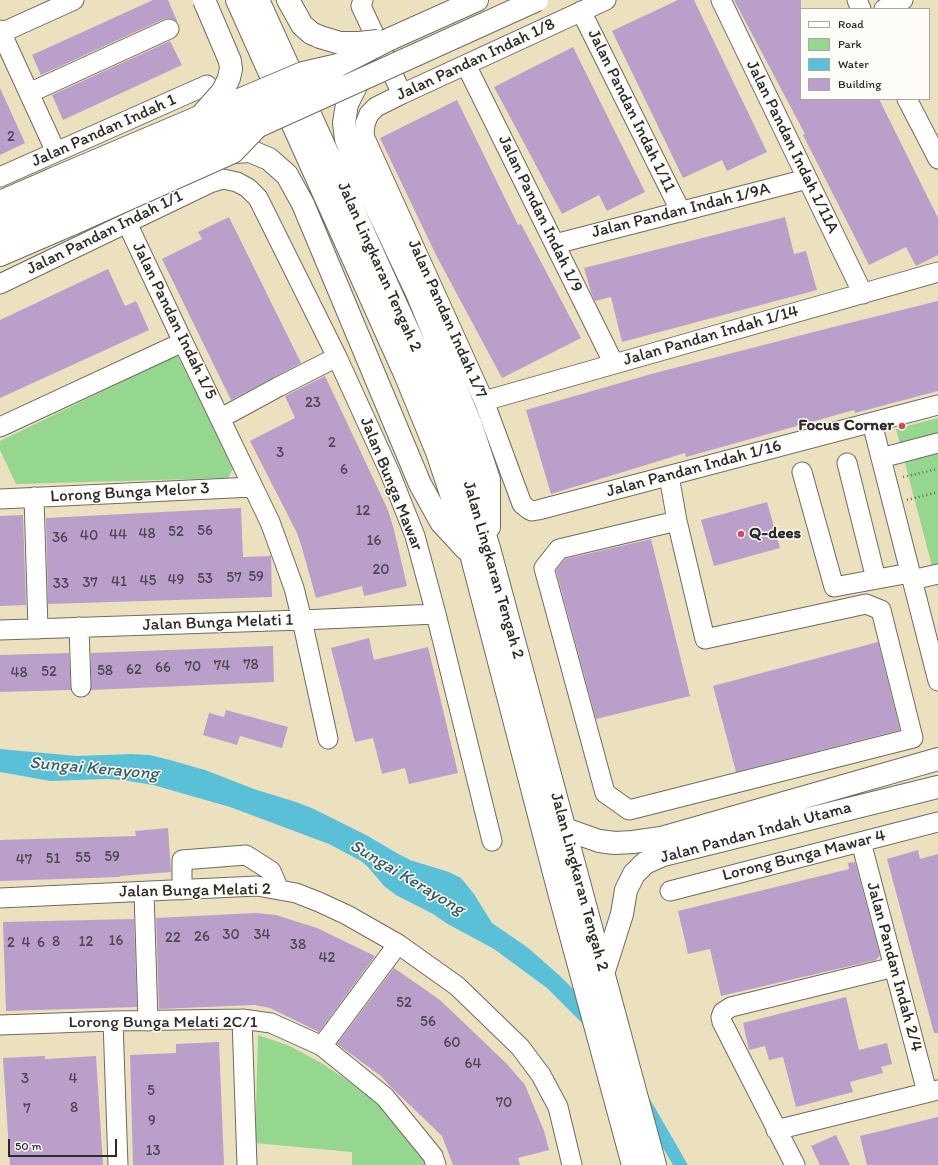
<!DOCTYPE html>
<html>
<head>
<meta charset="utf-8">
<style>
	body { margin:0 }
	#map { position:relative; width:938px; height:1165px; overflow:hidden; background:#ece1bf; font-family:Itim,sans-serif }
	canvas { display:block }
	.legend { position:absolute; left:800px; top:8px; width:130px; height:92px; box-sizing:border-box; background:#fdfcf7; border:1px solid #a9a8a5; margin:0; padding:5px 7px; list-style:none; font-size:12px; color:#2b2b2b }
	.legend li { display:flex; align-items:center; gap:8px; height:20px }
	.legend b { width:20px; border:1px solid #a9a8a5 }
	.scale { position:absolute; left:8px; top:1139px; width:109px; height:18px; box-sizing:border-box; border:2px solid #2b2b2b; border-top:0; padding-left:5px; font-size:12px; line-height:14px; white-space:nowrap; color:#2b2b2b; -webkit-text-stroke:3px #fdfcf7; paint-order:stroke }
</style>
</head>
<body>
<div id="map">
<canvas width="938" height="1165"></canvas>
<ul class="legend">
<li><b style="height:5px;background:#fff"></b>Road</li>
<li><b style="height:11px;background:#95d78f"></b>Park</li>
<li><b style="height:11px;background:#5ac0d8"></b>Water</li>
<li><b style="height:11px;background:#b99fca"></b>Building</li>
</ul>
<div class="scale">50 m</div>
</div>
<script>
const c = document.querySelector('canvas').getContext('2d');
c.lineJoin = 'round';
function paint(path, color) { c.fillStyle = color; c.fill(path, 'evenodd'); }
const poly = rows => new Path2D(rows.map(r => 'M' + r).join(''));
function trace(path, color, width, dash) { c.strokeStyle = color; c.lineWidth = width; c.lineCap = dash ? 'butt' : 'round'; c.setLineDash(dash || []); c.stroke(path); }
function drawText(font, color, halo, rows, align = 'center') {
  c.font = font + ' Itim,sans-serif'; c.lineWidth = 3; c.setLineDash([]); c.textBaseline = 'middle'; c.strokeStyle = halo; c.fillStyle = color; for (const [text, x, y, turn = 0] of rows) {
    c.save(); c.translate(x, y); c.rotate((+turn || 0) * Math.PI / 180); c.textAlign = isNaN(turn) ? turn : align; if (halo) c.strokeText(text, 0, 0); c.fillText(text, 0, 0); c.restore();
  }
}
paint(poly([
	[177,355,234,467,228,478,16,484,0,450,0,441],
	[938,418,938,589,896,429],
	[258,1035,290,1046,323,1064,385,1106,432,1165,352,1165,352,1152,255,1143]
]), '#95d78f');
paint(poly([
	[0,749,77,756,131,754,150,755,170,760,205,770,254,789,296,802,314,809,368,836,395,852,410,860,449,872,461,878,474,894,492,923,527,947,559,975,584,1000,640,1082,688,1165,673,1165,608,1055,592,1033,547,988,494,949,446,923,433,914,396,895,384,886,368,867,361,861,329,844,230,807,153,785,122,780,106,779,50,781,0,772]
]), '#5ac0d8');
paint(poly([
	[153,0,168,0,178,23,170,18,164,19,41,75,32,55],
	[678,0,694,0,767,152,727,171,722,160,683,178,612,31],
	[734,0,801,0,801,99,879,99,938,218,938,255,916,266,906,247,869,265,803,135,805,134],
	[170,41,182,65,63,120,52,95],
	[573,47,645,192,607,211,599,195,562,214,494,87],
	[0,88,25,143,0,155],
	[457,100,518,225,521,224,581,338,502,378,436,255,380,138],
	[229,217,301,363,231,400,162,259,202,239,198,232],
	[785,217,794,254,806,251,817,290,622,342,611,297,595,301,591,292,584,268],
	[108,269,125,306,136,301,149,330,0,398,0,320],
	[938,301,938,391,855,413,854,410,686,457,685,453,551,494,526,410,655,373,833,327],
	[325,376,388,510,394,530,407,586,364,596,362,586,316,598,302,548,297,533,250,441,295,418,285,396],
	[767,502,780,548,714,566,701,520],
	[241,508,243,557,271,556,272,597,48,604,46,518],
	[23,515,26,605,0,606,0,516],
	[651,539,690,696,596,719,556,570,565,559],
	[369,638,374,660,428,647,458,773,409,784,405,768,382,774,373,738,355,742,331,648],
	[878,642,900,730,736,772,713,686],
	[273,646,274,682,91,690,91,653],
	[69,653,71,690,0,692,0,655],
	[226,710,288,727,282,748,240,736,237,745,203,735,209,713,224,717],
	[168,828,171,872,120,876,120,877,0,881,0,840,136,836,135,831],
	[918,850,920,859,938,854,938,1033,934,1033,887,859],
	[855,862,880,955,876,960,721,996,710,949,688,954,678,911,849,869,848,863],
	[255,913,276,915,317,928,375,956,319,1032,270,1008,255,1005,159,1009,156,918],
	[134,919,137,1007,6,1011,3,922],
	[394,968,440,1000,507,1064,525,1085,544,1131,549,1150,518,1158,520,1165,453,1165,442,1136,390,1086,381,1076,337,1044],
	[846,997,859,1050,887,1043,892,1064,881,1067,883,1073,850,1082,853,1092,796,1107,783,1057,769,1060,765,1046,749,1050,743,1023],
	[219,1042,224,1165,133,1165,130,1055,176,1053,176,1044],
	[45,1056,45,1059,96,1056,103,1165,10,1165,3,1058],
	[938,1117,938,1165,867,1165,860,1136],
	[836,1135,850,1165,820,1165,811,1146]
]), '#b99fca');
const minor = poly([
	[363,0,361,6,402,94],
	[606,0,402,94,376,107,369,114,365,124,364,136,484,401,522,504,528,509,532,511,538,510,938,405],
	[721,0,863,294],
	[857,0,861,9],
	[884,9,903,0],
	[581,11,681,212],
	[0,30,56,152],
	[1,33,74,0],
	[466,65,614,364],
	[29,93,169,29],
	[907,99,938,159],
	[0,177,207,85],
	[127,223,183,342,270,522,294,588,302,620,328,739],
	[555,244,807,179],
	[0,284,210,183,223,179,237,182,248,188,258,198,337,357,390,473,415,536,436,614,492,841],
	[484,401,938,272],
	[221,418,278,387,337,357],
	[872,423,938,681],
	[0,427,183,342],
	[881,458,938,443],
	[847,463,876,579],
	[802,472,834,587,910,573],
	[669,476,677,521,705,639,866,604,881,610,913,738,629,810,605,793,544,568,559,549,677,521],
	[34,497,38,629],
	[0,499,253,487],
	[912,580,938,574],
	[79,627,81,687],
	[0,630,302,620,436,614],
	[861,842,927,1092],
	[182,890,182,860,246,855,271,871,279,890],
	[670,891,938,822],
	[144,892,148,1021],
	[0,898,257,886,296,893,319,902,347,915,398,944,457,986,520,1047,541,1075,558,1107,572,1165],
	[242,1019,247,1165],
	[113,1021,118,1165],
	[0,1025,113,1021,242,1019,271,1023,322,1046,385,1097,433,1156,436,1165],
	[322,1046,398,944],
	[776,1130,938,1090],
	[795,1165,722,1022,721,1017,723,1012,731,1007,894,967]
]);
const major = poly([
	[0,202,53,179],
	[0,255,72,224],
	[565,829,599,841,615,843,633,842,661,838,938,759],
	[603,974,622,914,626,890,634,874,645,863,663,855,938,787]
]);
const highway = poly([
	[237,0,405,374,437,452,471,554,559,892,633,1165],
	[258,0,424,366,457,446,489,548,655,1165],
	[288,0,302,25,311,33,320,37],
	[390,39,477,0],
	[359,80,347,104,344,123,346,139,353,158,417,293,471,425,489,480,489,527],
	[233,152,250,151,269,159,287,175,303,204,420,484,441,522,466,549],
	[0,219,61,194],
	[0,240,68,210]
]);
trace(minor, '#6f6b5f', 21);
trace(major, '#6f6b5f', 24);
trace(highway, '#6f6b5f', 24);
trace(poly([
	[903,477,938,469],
	[907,500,938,492]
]), '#6f6b5f', 2.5, [1, 3]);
trace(minor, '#fff', 19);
trace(major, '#fff', 22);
trace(highway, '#fff', 22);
const majorBridge = poly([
	[53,179,303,73,338,65],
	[72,224,233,152,258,126]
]);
const highwayBridge = poly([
	[320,37,340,43,359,43,378,41],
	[200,117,223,91,229,78,231,69,230,61,204,0],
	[61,194,310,84,339,65,390,39],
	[68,210,208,149,537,0]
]);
trace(majorBridge, '#6f6b5f', 24, []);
trace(highwayBridge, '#6f6b5f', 24, []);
trace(majorBridge, '#fff', 22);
trace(highwayBridge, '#fff', 22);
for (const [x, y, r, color] of [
	[902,426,4,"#d1495b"],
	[741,534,4,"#d1495b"]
]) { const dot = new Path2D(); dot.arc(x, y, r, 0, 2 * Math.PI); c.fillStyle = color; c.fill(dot); trace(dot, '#fdfcf7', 1.5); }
drawText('15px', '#4e4853', null, [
	["2",11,137],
	["23",313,403],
	["2",332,443],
	["3",280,453],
	["6",344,470],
	["12",363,511],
	["56",205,531],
	["52",176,532],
	["48",147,534],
	["44",118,535],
	["40",89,536],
	["36",60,538],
	["16",374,541],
	["20",381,570],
	["59",256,577],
	["57",234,578],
	["53",205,579],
	["49",176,580],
	["45",148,581],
	["41",119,582],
	["37",90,583],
	["33",61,584],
	["78",251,665],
	["74",222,666],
	["70",193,667],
	["66",163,668],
	["62",134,670],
	["58",105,671],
	["52",49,672],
	["48",19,673],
	["59",112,857],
	["55",83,858],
	["51",53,859],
	["47",24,860],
	["30",231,935],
	["34",262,935],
	["26",202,937],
	["22",173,938],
	["16",116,941],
	["8",56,942],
	["12",86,942],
	["2",11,943],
	["4",26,943],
	["6",41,943],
	["38",298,945],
	["42",327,958],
	["52",404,1003],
	["56",428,1022],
	["60",452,1043],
	["64",473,1064],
	["3",25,1079],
	["4",73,1079],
	["5",151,1091],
	["70",504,1103],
	["8",74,1108],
	["7",27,1109],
	["9",152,1121],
	["13",153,1151]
]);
drawText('17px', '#2b2b2b', '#fdfcf7', [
	["Jalan Pandan Indah 1/8",476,60,-25],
	["Jalan Pandan Indah 1/11",631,111,64],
	["Jalan Pandan Indah 1",104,131,-24],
	["Jalan Pandan Indah 1/11A",792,147,64],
	["Jalan Pandan Indah 1/9A",681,211,-14],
	["Jalan Pandan Indah 1/9",540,214,64],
	["Jalan Pandan Indah 1/1",105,233,-26],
	["Jalan Lingkaran Tengah 2",379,267,66],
	["Jalan Pandan Indah 1/7",447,319,66],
	["Jalan Pandan Indah 1/5",174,321,64],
	["Jalan Pandan Indah 1/14",711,336,-16],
	["Jalan Pandan Indah 1/16",694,469,-15],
	["Jalan Bunga Mawar",391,484,68],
	["Lorong Bunga Melor 3",130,493,-3],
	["Jalan Lingkaran Tengah 2",493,570,74],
	["Jalan Bunga Melati 1",218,623,-2],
	["Jalan Pandan Indah Utama",756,833,-15],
	["Lorong Bunga Mawar 4",804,856,-14],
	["Jalan Lingkaran Tengah 2",579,882,75],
	["Jalan Bunga Melati 2",195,891,-1],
	["Jalan Pandan Indah 2/4",894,967,75],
	["Lorong Bunga Melati 2C/1",163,1023]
]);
drawText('bold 17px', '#2b2b2b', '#fdfcf7', [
	["Focus Corner",894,426],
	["Q-dees",749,534,"left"]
], 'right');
drawText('italic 18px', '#3b5f68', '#fdfcf7', [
	["Sungai Kerayong",94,769,5],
	["Sungai Kerayong",407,878,31]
]);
</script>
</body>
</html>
